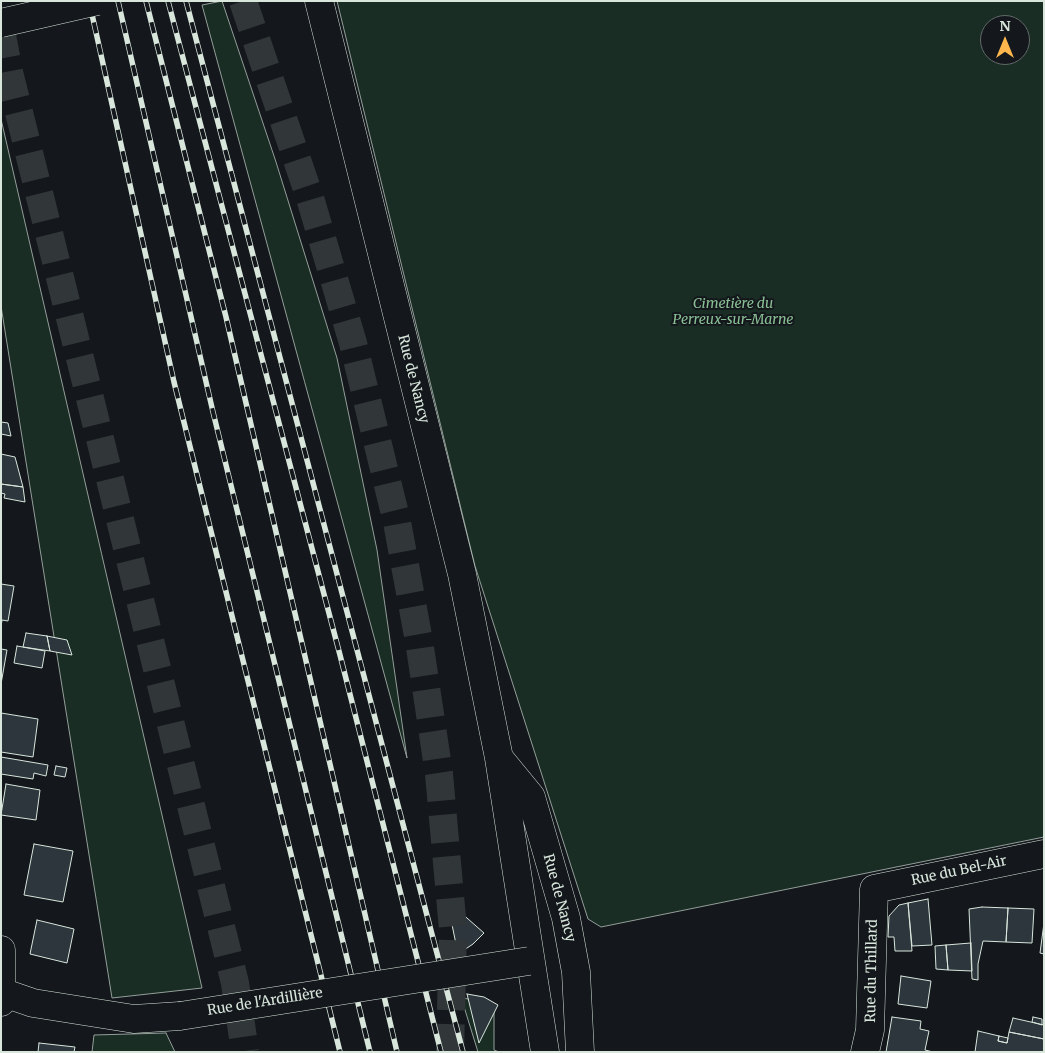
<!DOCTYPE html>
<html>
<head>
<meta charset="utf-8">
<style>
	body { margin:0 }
	#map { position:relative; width:1045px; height:1053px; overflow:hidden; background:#14181c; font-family:Merriweather,serif }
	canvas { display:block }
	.frame { position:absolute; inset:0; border:2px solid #d8e6dc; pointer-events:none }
	.north { position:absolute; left:980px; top:15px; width:50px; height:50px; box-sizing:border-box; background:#14181c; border:1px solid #626a69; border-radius:50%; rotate:0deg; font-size:14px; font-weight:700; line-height:20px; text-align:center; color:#d8e6dc }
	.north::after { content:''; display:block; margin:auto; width:18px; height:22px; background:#ffb74d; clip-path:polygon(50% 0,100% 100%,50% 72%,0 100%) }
</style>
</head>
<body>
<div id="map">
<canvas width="1045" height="1053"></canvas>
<div class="frame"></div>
<div class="north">N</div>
</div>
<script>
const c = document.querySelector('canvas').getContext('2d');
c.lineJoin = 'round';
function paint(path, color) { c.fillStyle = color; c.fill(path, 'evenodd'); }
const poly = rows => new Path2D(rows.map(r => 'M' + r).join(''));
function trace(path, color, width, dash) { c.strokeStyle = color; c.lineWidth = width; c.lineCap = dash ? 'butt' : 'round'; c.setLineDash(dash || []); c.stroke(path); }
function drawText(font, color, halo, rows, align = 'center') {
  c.font = font + ' Merriweather,serif'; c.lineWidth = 4; c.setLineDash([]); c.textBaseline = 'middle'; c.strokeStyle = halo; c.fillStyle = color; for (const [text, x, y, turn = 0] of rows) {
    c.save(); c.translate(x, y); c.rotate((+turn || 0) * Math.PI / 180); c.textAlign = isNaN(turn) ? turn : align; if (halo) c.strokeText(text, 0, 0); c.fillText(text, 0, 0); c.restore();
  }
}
const green = poly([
	[222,1,276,162,337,358,377,550,407,758,202,5,222,1],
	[337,1,1044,1,1044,837,601,927,588,919,475,566,337,1],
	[990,25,1020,25,1020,55,990,55,990,25],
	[1,119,202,988,112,998,1,306,1,119],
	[461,997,494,1007,494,1050,499,1052,478,1052,461,997],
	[166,1033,175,1052,92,1052,94,1035,166,1033]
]);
paint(green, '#1a2d24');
trace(green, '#939e99', 1);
const building = poly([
	[1,422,8,423,11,436,1,434,1,422],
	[1,454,15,457,23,487,1,484,1,454],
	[1,484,23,487,25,502,4,498,5,494,1,493,1,484],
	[1,584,14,586,8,621,2,620,1,627,1,584],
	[26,633,47,636,50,651,23,647,26,633],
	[47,636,67,640,72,655,50,651,47,636],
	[17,646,45,651,42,668,14,663,17,646],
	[1,649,7,650,1,684,1,649],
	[1,713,38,719,33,757,1,752,1,713],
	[1,757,48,765,46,776,34,773,33,779,1,774,1,757],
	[56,766,67,768,65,777,54,775,56,766],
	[6,784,40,790,36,820,1,815,6,784],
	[34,844,73,851,63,902,24,895,34,844],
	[928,899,932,945,912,946,908,903,928,899],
	[908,903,912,951,895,951,894,937,888,937,889,916,899,905,908,903],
	[451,904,484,933,473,944,458,954,449,910,451,904],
	[982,907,1008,908,1006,942,983,941,978,964,978,980,972,979,969,909,982,907],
	[1008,908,1034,909,1032,943,1006,942,1008,908],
	[37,920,74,929,67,963,30,954,37,920],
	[1044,923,1044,954,1040,953,1044,923],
	[971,943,972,971,948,970,946,945,971,943],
	[946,945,948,970,936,969,935,946,946,945],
	[901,976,931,981,927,1008,898,1004,901,976],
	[467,994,484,997,498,1005,479,1043,467,994],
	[892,1017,921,1021,920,1029,929,1031,925,1050,933,1052,886,1052,892,1017],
	[1033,1017,1042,1019,1042,1025,1032,1022,1033,1017],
	[1013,1018,1044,1025,1044,1039,1009,1032,1013,1018],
	[978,1031,999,1036,998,1041,1007,1043,1009,1032,1044,1039,1044,1052,975,1052,978,1031],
	[999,1036,1008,1038,1007,1043,998,1041,999,1036],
	[39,1043,75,1047,74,1052,38,1052,39,1043]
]);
paint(building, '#2c363c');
trace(building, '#d8e6dc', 1);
trace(poly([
	[243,1,310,198,353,343,397,522,419,641,439,774,453,929,450,1052],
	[1,30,9,72,235,983,245,1052]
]), '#313739', 28, [28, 14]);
const minor = poly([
	[319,1,462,574,499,758,545,1052],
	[499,758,531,797,566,918,576,972,580,1052],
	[1,950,1,1002],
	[1,992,33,1003,134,1019,180,1016],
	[865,1052,870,1030,874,889,1044,854]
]);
trace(minor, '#d8e6dc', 29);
trace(minor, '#14181c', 28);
const rail = poly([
	[89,1,174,382,340,1052],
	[118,1,213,412,370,1052],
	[146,1,226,317,397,1052],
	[168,1,340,655,441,1052],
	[186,1,463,1052]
]);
trace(rail, '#d8e6dc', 5.5);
trace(rail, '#14181c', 4, [11]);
const minorBridge = poly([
	[1,23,97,1],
	[180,1016,529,961]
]);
trace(minorBridge, '#d8e6dc', 29, []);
trace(minorBridge, '#14181c', 28);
drawText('italic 14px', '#8ac095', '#14181c', [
	["Cimetière du",733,304],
	["Perreux-sur-Marne",733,320]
]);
drawText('14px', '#d8e6dc', '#14181c', [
	["Rue de Nancy",413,379,76],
	["Rue du Bel-Air",959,871,-12],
	["Rue de Nancy",559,898,75],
	["Rue du Thillard",872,971,-89],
	["Rue de l'Ardillière",265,1002,-9]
]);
</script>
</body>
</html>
